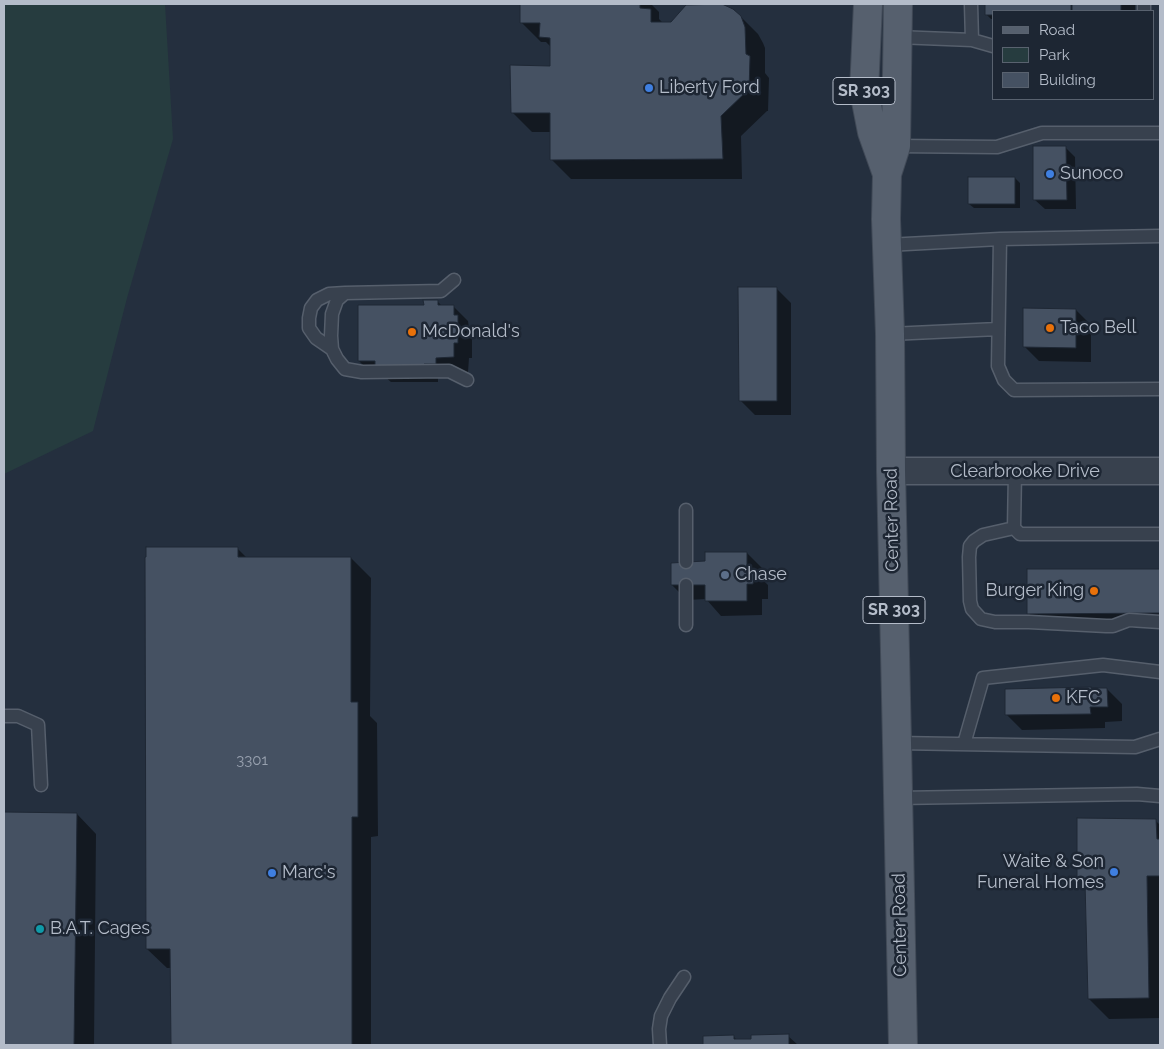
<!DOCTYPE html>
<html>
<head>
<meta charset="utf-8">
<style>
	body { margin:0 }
	#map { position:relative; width:1164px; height:1049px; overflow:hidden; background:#242f3e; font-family:Raleway,sans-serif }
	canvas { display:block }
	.frame { position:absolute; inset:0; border:5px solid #b4bcc9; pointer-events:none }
	.legend { position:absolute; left:992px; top:10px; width:162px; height:90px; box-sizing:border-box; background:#1d2633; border:1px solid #59626f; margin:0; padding:6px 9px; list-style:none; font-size:15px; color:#b4bcc9 }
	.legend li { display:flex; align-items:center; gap:10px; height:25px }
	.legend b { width:25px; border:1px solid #59626f }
</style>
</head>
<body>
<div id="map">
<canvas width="1164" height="1049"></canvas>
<div class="frame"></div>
<ul class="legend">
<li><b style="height:6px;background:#56606e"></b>Road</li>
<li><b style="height:14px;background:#263c3f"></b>Park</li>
<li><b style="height:14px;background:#455162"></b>Building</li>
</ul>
</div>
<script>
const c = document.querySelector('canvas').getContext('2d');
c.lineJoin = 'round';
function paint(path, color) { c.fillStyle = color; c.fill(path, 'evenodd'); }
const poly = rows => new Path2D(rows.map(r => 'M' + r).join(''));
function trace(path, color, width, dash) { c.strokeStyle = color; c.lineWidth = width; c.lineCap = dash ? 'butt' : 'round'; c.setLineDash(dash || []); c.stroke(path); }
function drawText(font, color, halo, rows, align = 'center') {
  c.font = font + ' Raleway,sans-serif'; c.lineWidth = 5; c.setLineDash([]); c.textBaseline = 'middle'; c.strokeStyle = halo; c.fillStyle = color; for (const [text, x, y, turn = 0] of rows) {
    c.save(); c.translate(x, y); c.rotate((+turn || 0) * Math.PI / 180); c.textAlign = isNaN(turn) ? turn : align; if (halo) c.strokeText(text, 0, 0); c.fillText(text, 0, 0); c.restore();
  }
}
paint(poly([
	[4,4,165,4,173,139,127,298,93,431,4,474]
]), '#263c3f');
paint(poly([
	[521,4,651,4,659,12,659,19,663,23,737,13,758,34,763,43,765,48,765,73,769,78,768,111,767,111,741,136,742,179,571,179,551,159,551,132,532,132,512,112,551,67,551,47,546,42,541,42,521,22],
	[986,4,1135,4,1135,11,993,11,993,19,991,19,986,14],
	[1065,147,1075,157,1076,209,1045,209,1035,200],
	[1015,178,1020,183,1020,208,974,208,969,204],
	[776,288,791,303,791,415,755,415,740,400],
	[437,301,442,306,453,306,468,321,469,328,472,332,472,358,469,358,468,372,451,372,450,378,438,378,438,382,391,382,384,376,374,376,359,361,425,306],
	[1076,310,1091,325,1091,362,1039,361,1024,346],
	[237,548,247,558,351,558,371,578,370,716,377,723,378,836,371,837,371,1045,172,1045,172,968,167,968,147,949],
	[747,553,762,568,762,579,768,585,768,599,762,599,762,615,721,616,706,599,687,600,672,585,706,563],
	[1159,570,1160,628,1043,628,1028,613],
	[1107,689,1122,704,1122,721,1105,722,1105,728,1022,730,1007,715],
	[4,813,77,814,96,834,94,1045,4,1045],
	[1155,820,1160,825,1160,1018,1109,1019,1089,999,1087,889,1078,880],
	[788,1036,798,1045,705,1045,704,1038,734,1037,738,1041,752,1040]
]), '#0007');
const building = poly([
	[520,4,640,4,640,8,651,9,651,22,671,22,686,5,722,4,733,9,741,16,745,27,746,54,750,56,750,58,749,91,747,91,721,116,723,159,550,160,550,113,511,113,510,65,550,66,550,38,539,37,540,23,520,23,520,4],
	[985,4,1072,4,1072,11,993,11,993,15,985,15,985,4],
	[1071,4,1121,4,1121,11,1071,11,1071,4],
	[1033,146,1066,146,1067,200,1033,200,1033,146],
	[968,177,1015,177,1015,204,968,204,968,177],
	[738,287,777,287,777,401,739,401,738,287],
	[423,300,438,300,438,305,454,305,454,315,458,315,458,343,454,343,454,357,436,358,436,364,424,364,424,368,375,368,375,361,358,361,358,305,424,305,423,300],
	[1023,308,1076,309,1076,348,1023,347,1023,308],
	[146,547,238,547,238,557,351,557,351,702,358,702,358,817,352,817,352,1045,171,1045,170,949,146,949,145,557,146,557,146,547],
	[705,552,747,552,747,569,753,569,754,576,753,584,747,584,747,601,705,601,705,585,671,585,671,563,705,561,705,552],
	[1027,569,1160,569,1160,613,1027,614,1027,569],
	[1091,687,1091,688,1107,688,1108,707,1090,707,1091,714,1005,715,1005,689,1091,687],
	[4,812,77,813,74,1045,4,1045,4,812],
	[1077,818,1156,819,1157,839,1160,839,1160,876,1147,876,1149,998,1088,999,1085,882,1077,881,1077,818],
	[789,1034,789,1045,703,1045,703,1036,734,1035,734,1039,751,1039,751,1035,789,1034]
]);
paint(building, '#455162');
trace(building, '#1f2835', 1);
const lane = poly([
	[971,4,972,40],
	[1144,4,1144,11],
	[897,37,972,40,993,46],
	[896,146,997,147,1042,133,1160,133],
	[1000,239,998,366,1004,380,1014,390,1160,389],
	[887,245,1000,239,1160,236],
	[454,280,441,291,345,293,337,300,332,314,331,336,332,349,337,359,345,369,362,372,449,371,467,380],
	[890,334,998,329],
	[332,349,316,338,309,328,309,318,311,308,317,300,329,294,345,293],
	[1015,472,1014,528,1020,534,1160,534],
	[686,510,686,562],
	[1014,528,983,535,974,541,970,546,969,557,970,601,972,609,981,619,995,622,1029,622,1106,626,1113,626,1129,620,1160,622],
	[686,625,686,585],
	[4,716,18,716,38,725,41,785],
	[897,743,1135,747,1160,739],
	[964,744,983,678,1103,665,1160,672],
	[898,798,1137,794,1160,796],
	[660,1045,659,1029,661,1016,670,998,684,977]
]);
const street = poly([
	[891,471,1160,471]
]);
const primary = poly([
	[868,4,864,91,872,132,887,174],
	[898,4,896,146,887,174,886,219,890,334,891,471,897,743,903,1045]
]);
trace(lane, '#565f6c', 15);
trace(street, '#565f6c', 29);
trace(primary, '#414a57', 30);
trace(lane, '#38414e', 12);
trace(street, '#38414e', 26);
trace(primary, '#56606e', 28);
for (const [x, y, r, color] of [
	[649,88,5,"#3f7fe0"],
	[1050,174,5,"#3f7fe0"],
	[1050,328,5,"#e8710a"],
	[412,332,5,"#e8710a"],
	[725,575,5,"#5c6f8a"],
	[1094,591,5,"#e8710a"],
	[1056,698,5,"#e8710a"],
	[1114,872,5,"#3f7fe0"],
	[272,873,5,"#3f7fe0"],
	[40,929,5,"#0f9aa8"]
]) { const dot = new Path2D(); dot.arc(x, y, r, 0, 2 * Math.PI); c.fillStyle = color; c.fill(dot); trace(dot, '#1d2633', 2); }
drawText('15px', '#98a1af', null, [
	["3301",252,760]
]);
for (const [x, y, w] of [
	[864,91,62],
	[894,610,62]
]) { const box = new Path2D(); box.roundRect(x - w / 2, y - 13.5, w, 27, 4); c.fillStyle = '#1d2633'; c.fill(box); trace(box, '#b4bcc9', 1); }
drawText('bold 16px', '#b4bcc9', null, [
	["SR 303",864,91],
	["SR 303",894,610]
]);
drawText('18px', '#b4bcc9', '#1d2633', [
	["Liberty Ford",659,88],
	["Sunoco",1060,174],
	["Taco Bell",1060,328],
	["McDonald's",422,332],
	["Chase",735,575],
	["Burger King",1084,591,"right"],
	["KFC",1066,698],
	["Waite & Son",1104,862,"right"],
	["Funeral Homes",1104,883,"right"],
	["Marc's",282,873],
	["B.A.T. Cages",50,929]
], 'left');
drawText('18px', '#b4bcc9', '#1d2633', [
	["Clearbrooke Drive",1025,472],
	["Center Road",892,520,-91],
	["Center Road",900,925,-91]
]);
</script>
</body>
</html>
